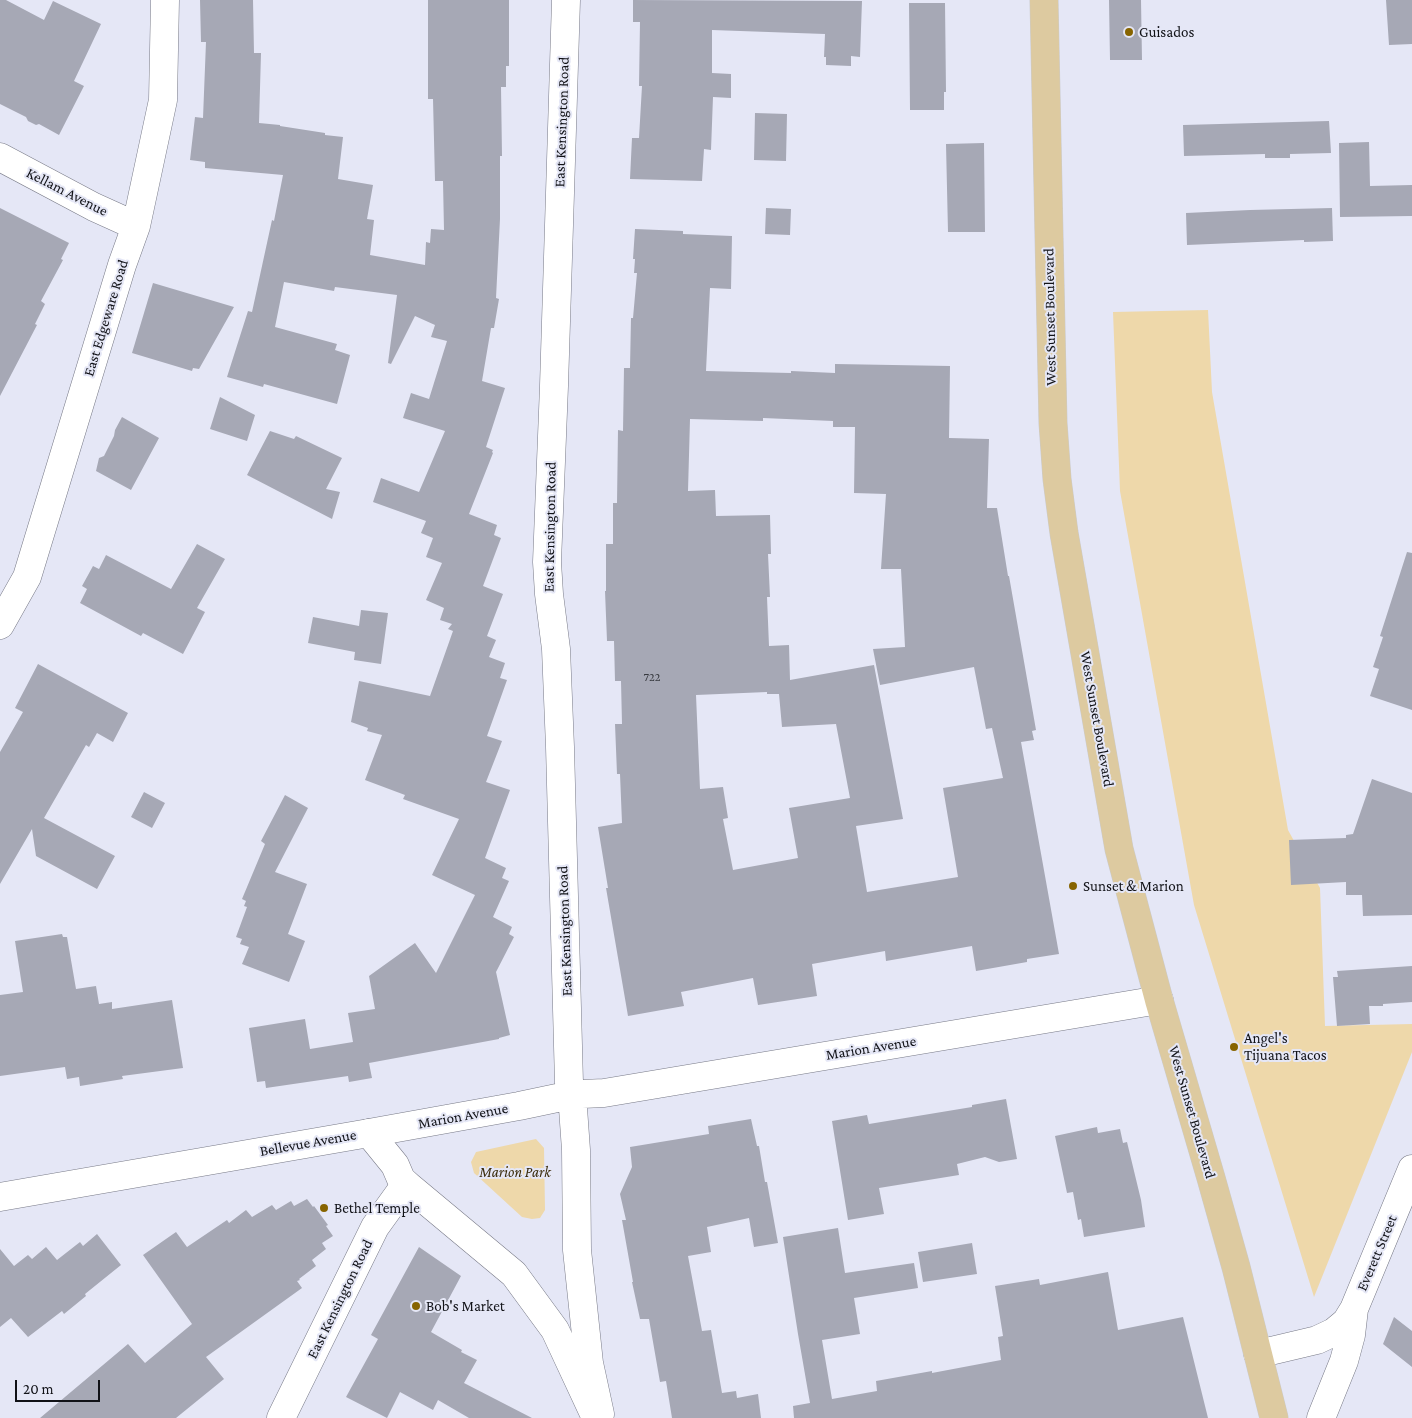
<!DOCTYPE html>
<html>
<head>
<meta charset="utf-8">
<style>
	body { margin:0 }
	#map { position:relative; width:1412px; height:1418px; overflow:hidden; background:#e5e7f6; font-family:"Crimson Pro",serif }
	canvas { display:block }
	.scale { position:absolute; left:15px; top:1380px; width:85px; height:22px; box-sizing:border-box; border:2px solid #111217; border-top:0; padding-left:6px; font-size:15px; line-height:18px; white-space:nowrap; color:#111217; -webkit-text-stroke:4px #e5e7f6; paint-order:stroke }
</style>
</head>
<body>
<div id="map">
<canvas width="1412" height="1418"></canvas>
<div class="scale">20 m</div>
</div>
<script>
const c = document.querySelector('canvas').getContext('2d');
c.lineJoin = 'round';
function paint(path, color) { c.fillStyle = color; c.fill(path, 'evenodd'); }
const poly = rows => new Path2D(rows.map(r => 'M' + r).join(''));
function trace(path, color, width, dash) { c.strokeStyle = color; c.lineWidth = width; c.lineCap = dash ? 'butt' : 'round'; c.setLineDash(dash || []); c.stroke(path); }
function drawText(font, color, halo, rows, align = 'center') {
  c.font = font + ' "Crimson Pro",serif'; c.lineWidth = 4; c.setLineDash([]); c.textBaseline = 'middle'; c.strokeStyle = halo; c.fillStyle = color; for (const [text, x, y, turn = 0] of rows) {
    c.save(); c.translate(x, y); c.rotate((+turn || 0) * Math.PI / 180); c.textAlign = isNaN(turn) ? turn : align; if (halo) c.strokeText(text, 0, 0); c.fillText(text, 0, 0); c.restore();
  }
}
paint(poly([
	[1208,310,1212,392,1288,830,1320,888,1325,1026,1412,1024,1412,1052,1314,1297,1194,905,1120,491,1113,312],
	[536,1139,544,1148,545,1210,540,1218,532,1219,522,1217,474,1173,471,1162,476,1152]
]), '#eed8aa');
paint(poly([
	[0,0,6,0,44,20,53,1,101,24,74,81,84,86,59,135,39,124,36,125,28,121,26,117,0,104],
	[200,0,253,0,254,53,261,53,259,123,280,125,280,126,325,133,325,135,343,137,338,179,373,185,367,219,374,220,370,255,425,265,426,242,430,243,431,229,444,230,443,181,435,181,433,99,428,99,428,0,509,0,509,66,506,66,506,87,501,87,502,156,500,156,500,219,496,298,499,299,494,328,491,328,482,381,505,388,486,447,493,450,492,452,493,453,469,514,497,525,494,535,501,538,483,586,503,594,487,636,496,640,489,657,505,663,500,678,507,680,487,736,502,741,486,782,510,790,485,858,506,868,502,878,509,881,493,917,512,927,509,934,514,937,496,972,510,1035,499,1038,499,1039,369,1063,372,1078,349,1082,348,1076,266,1088,265,1081,257,1082,249,1028,305,1019,310,1049,353,1042,348,1013,375,1009,369,976,415,943,436,973,475,895,432,875,459,819,403,799,405,795,365,780,382,735,367,731,368,728,351,722,359,681,430,696,453,631,448,629,452,624,440,620,444,608,426,600,442,563,426,557,433,538,421,533,426,521,373,502,381,478,419,492,445,431,403,418,411,393,429,399,447,341,431,337,435,325,415,316,391,364,388,363,397,295,335,287,334,291,284,282,275,327,337,344,335,350,350,355,337,404,264,384,263,387,227,377,248,311,252,312,272,220,274,221,283,175,205,168,205,162,190,160,195,117,203,118,206,42,201,42],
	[633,0,862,1,860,57,851,56,851,66,826,65,826,57,824,57,825,34,712,30,712,73,731,74,731,98,713,97,711,150,704,149,702,181,630,179,632,138,639,138,642,86,639,86,640,22,633,22],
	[1109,0,1141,0,1142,60,1110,60],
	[1386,0,1412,0,1412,44,1389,45],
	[909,3,945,3,946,92,944,92,944,110,910,110],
	[755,113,787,114,786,161,754,160],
	[1329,121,1331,153,1290,154,1290,158,1265,158,1265,154,1184,156,1183,125],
	[1369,142,1370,186,1412,185,1412,216,1340,217,1339,143],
	[984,143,985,232,948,232,946,144],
	[0,208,69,243,61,259,63,260,41,301,45,304,35,324,37,325,0,396],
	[766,208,791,209,790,235,765,234],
	[1332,208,1333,241,1304,242,1304,240,1187,245,1186,213,1250,210],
	[635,229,683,231,683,234,732,236,731,289,710,288,706,371,791,373,791,371,835,373,835,364,950,366,949,438,989,439,987,508,997,508,1008,576,1009,576,1036,730,1032,731,1034,740,1021,742,1059,954,1027,959,1027,962,976,971,972,946,886,961,885,951,812,964,817,996,758,1005,753,978,681,992,684,1006,628,1016,606,888,608,888,598,827,622,823,620,774,617,774,615,724,622,724,621,681,615,681,614,641,607,641,605,591,606,591,606,544,613,544,613,503,617,503,618,430,623,431,624,368,630,368,631,318,633,318,637,273,634,273,635,259,633,259],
	[763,418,833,421,833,427,855,427,854,493,886,494,881,569,901,569,905,647,873,649,880,685,974,667,986,729,992,728,1003,778,943,788,958,877,867,892,856,826,903,819,874,665,790,680,789,645,769,646,767,597,770,597,768,554,771,554,770,515,716,516,715,490,688,491,690,419,763,421],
	[767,692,767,694,779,694,782,727,836,724,850,798,789,808,798,858,733,870,723,819,728,818,723,787,700,789,696,695],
	[153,283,234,307,199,369,193,368,192,371,132,353],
	[220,397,255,415,247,441,210,429],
	[122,417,159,438,131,490,96,471,99,458,104,456,114,436,115,430],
	[270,431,294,439,296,436,342,458,326,489,340,492,332,519,247,475],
	[197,544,225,559,197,608,205,612,183,654,143,633,141,636,80,603,87,589,82,586,93,566,99,569,106,555,171,589],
	[1407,552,1412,553,1412,710,1370,696,1379,669,1373,667,1383,637,1380,636],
	[361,610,388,613,381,664,354,660,355,652,308,643,313,617,359,626],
	[38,664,128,713,113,742,97,733,89,747,86,745,44,818,115,856,97,889,36,856,32,829,0,884,0,752,23,712,15,708],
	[1372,779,1412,793,1412,915,1363,916,1362,895,1346,895,1346,882,1291,885,1289,840,1346,838,1346,835,1353,834],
	[144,792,165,803,152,828,131,817],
	[285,795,308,808,275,872,307,884,288,934,305,941,289,982,242,964,249,947,240,944,242,939,236,937,247,907,244,906,246,901,242,899,265,844,261,841],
	[62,934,63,937,67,937,76,989,96,986,99,1004,112,1002,112,1009,172,1000,183,1068,122,1076,123,1079,80,1086,79,1077,67,1079,65,1067,0,1076,0,995,23,992,15,941],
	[1412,966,1412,1002,1383,1004,1383,1006,1369,1006,1370,1024,1337,1026,1333,977,1338,977,1337,971],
	[1006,1099,1017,1159,999,1162,985,1157,957,1164,959,1175,879,1188,884,1214,848,1220,832,1121,867,1115,869,1124,972,1107,972,1105],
	[751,1119,757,1146,759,1146,765,1182,767,1182,778,1243,754,1247,749,1218,707,1227,711,1252,688,1256,702,1331,711,1330,722,1393,736,1391,737,1398,758,1394,761,1418,672,1418,666,1381,660,1382,649,1319,640,1319,632,1282,633,1282,622,1220,626,1220,620,1194,632,1167,630,1147,709,1134,708,1126],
	[1097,1127,1098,1133,1120,1129,1123,1143,1127,1142,1141,1200,1145,1227,1084,1237,1081,1219,1078,1220,1073,1192,1067,1193,1055,1136],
	[307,1199,313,1207,314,1206,328,1225,326,1226,333,1236,322,1243,326,1249,312,1260,316,1266,299,1279,300,1280,297,1281,302,1288,206,1357,224,1379,176,1418,40,1418,128,1344,145,1363,192,1324,143,1255,176,1232,187,1247,227,1220,229,1223,246,1210,252,1217,272,1205,276,1210,291,1201,294,1206],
	[838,1228,845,1273,914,1263,918,1288,854,1298,860,1334,822,1340,832,1399,877,1391,876,1381,932,1371,932,1373,1001,1360,998,1337,1003,1336,995,1286,1039,1279,1040,1285,1108,1272,1118,1330,1183,1317,1208,1418,794,1418,793,1406,810,1403,798,1334,783,1237],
	[97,1234,121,1265,85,1294,86,1296,64,1314,62,1311,28,1337,11,1318,0,1327,0,1249,14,1266,28,1255,32,1259,46,1247,57,1260,80,1242,83,1246],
	[972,1243,977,1274,923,1282,918,1252],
	[419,1247,461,1276,431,1332,462,1350,461,1352,477,1360,464,1383,532,1418,469,1418,438,1400,433,1410,400,1392,387,1418,346,1397,378,1339,371,1335],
	[1394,1317,1412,1331,1412,1367,1383,1344]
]), '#a6a8b5');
const minor = poly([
	[566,0,554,386,547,562,549,594,556,649,560,747,569,1083],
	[0,157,94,207,136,226],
	[0,625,27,577,122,265,136,226,163,100,165,0],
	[582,1094,604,1093,1159,1000],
	[573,1108,576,1150,577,1250,589,1363,600,1414],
	[369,1133,519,1106,557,1098],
	[1258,1354,1317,1340,1334,1332,1346,1322,1354,1309,1412,1169],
	[281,1418,375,1227,406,1184],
	[1321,1418,1344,1361,1351,1335,1354,1309]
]);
const tertiary = poly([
	[0,1197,369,1133,395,1165,401,1179,406,1184,514,1274,555,1330,596,1418]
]);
const primary = poly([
	[1044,0,1053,423,1057,479,1064,533,1119,849,1159,1000,1211,1178,1236,1267,1274,1418]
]);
trace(minor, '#787a87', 29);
trace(tertiary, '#787a87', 29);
trace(primary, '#cbcbcc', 29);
trace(minor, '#fff', 28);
trace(tertiary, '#fff', 28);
trace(primary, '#ddcaa0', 28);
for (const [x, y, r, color] of [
	[1129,32,5,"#876400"],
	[1073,886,5,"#876400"],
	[1234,1047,5,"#876400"],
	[324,1208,5,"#876400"],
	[416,1306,5,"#876400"]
]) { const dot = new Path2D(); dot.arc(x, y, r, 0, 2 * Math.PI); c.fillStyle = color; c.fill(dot); trace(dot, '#e5e7f6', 2); }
drawText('12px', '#36383e', null, [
	["722",652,677]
]);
drawText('15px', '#111217', '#e5e7f6', [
	["Guisados",1139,32],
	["Sunset & Marion",1083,886],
	["Angel's",1244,1038],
	["Tijuana Tacos",1244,1055],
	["Bethel Temple",334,1208],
	["Bob's Market",426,1306]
], 'left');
drawText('15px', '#111217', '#e5e7f6', [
	["East Kensington Road",562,122,-88],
	["Kellam Avenue",67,192,27],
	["West Sunset Boulevard",1050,317,-91],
	["East Edgeware Road",106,318,-73],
	["East Kensington Road",550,527,-89],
	["West Sunset Boulevard",1097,719,80],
	["East Kensington Road",565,931,-92],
	["Marion Avenue",871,1048,-9],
	["West Sunset Boulevard",1192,1112,74],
	["Marion Avenue",463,1116,-10],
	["Bellevue Avenue",308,1143,-10],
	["Everett Street",1377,1253,-67],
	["East Kensington Road",340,1299,-64]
]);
drawText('italic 15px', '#3b2c0b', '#e5e7f6', [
	["Marion Park",515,1172]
]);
</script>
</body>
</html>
